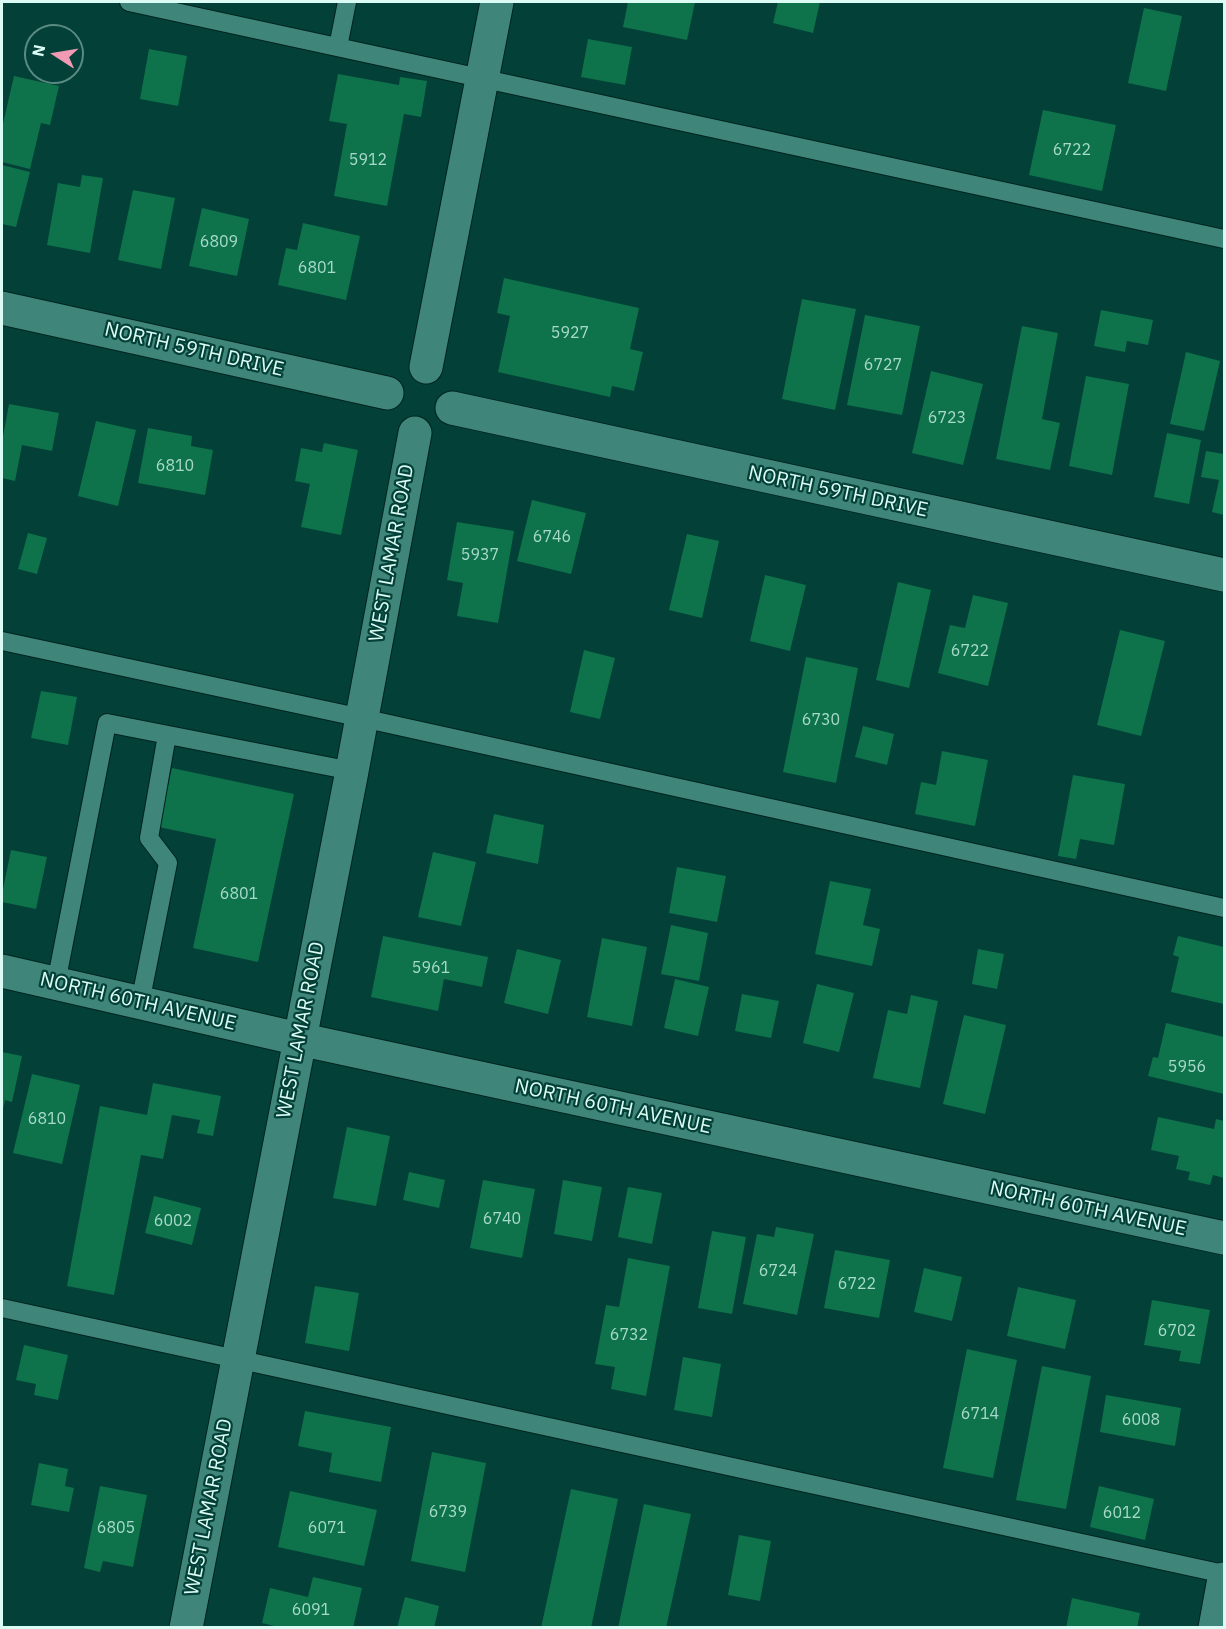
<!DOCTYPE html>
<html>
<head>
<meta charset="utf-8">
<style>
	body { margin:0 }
	#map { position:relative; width:1226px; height:1629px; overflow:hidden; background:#034037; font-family:"IBM Plex Sans",sans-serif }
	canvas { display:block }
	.frame { position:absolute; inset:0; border:3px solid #dafcf4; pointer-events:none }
	.north { position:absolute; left:24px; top:24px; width:60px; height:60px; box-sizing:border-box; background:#034037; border:2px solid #598b83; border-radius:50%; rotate:282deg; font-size:16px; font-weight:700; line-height:24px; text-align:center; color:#dafcf4 }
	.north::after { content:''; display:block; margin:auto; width:21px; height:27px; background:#f09ab4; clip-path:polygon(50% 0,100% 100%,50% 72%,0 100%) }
</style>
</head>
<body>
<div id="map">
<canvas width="1226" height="1629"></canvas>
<div class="frame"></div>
<div class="north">N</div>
</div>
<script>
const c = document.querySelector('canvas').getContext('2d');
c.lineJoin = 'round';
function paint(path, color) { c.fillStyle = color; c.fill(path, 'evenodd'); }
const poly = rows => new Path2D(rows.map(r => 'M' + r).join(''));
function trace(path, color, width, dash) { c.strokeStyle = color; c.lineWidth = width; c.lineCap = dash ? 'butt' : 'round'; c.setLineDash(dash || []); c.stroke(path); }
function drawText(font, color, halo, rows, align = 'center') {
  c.font = font + ' "IBM Plex Sans",sans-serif'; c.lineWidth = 4.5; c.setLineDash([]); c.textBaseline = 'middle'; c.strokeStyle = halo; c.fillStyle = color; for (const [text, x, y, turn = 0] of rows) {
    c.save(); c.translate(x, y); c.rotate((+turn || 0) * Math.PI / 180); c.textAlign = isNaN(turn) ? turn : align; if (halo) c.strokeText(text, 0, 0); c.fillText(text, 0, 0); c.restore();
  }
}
paint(poly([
	[628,2,695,2,687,40,623,27],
	[778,2,820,2,813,33,773,23],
	[1144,8,1182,16,1166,91,1128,83],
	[588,39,632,47,625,85,581,77],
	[149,49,187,56,178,106,140,99],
	[338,74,399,85,400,77,427,81,421,117,404,114,387,206,334,196,347,124,329,121],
	[14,76,59,86,50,125,41,123,30,169,2,162,2,128],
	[1043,110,1116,125,1102,191,1029,175],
	[2,165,30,172,16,227,2,224],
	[82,175,103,178,90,253,47,245,58,183,80,187],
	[133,190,175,198,161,269,118,260],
	[202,208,249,219,237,276,189,266],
	[303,223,360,236,346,300,278,285,286,248,297,250],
	[504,278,639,308,630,349,643,352,634,391,612,386,610,397,498,372,510,316,497,313],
	[802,299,856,309,835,410,782,399],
	[1101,310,1153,320,1148,345,1127,341,1125,352,1094,346],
	[865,315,920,326,902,415,847,405],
	[1022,326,1058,333,1042,419,1060,423,1050,470,996,459],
	[1186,352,1220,361,1204,431,1170,424],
	[931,371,983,384,963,465,912,453],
	[1086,376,1129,384,1112,475,1069,466],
	[9,404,59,413,52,451,22,445,15,481,2,478,2,442],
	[96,421,136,430,118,506,78,496],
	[148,428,192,436,191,446,213,450,205,495,138,483],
	[1167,433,1201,440,1189,504,1154,497],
	[324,443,358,450,341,535,301,527,310,484,295,481,301,448,322,452],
	[1206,451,1224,454,1224,515,1212,512,1219,480,1201,477],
	[532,500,586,513,571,574,517,561],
	[457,522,514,531,498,623,457,616,463,583,447,580],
	[28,533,47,538,37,574,18,569],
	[687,534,719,541,702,618,669,610],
	[765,575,806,585,790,651,750,641],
	[898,582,931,590,909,688,876,680],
	[973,595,1008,603,988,686,938,673,950,625,965,628],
	[1120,630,1165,641,1141,736,1097,725],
	[584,650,615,658,600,719,570,712],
	[806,657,858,668,836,783,783,772],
	[41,691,77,697,68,745,31,738],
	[863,726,894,734,887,765,855,757],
	[942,751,988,760,975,826,915,814,921,782,936,785],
	[172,768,294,794,258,962,193,948,216,839,159,827],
	[1073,775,1125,784,1114,845,1080,839,1076,859,1058,856],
	[494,814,544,825,538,864,486,853],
	[11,850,47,857,36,909,2,902,2,894],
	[433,852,476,862,461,926,418,917],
	[677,867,726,876,717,922,669,913],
	[830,881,871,889,863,925,880,929,872,966,815,954],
	[671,925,708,933,699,981,661,974],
	[383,936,488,957,482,987,444,979,438,1011,371,997],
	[1178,936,1224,947,1224,1004,1171,992,1179,957,1173,955],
	[602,938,647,947,632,1026,587,1017],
	[517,949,561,960,548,1014,504,1003],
	[978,949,1004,954,997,989,972,984],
	[675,979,709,987,698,1036,664,1028],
	[817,984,854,993,839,1052,803,1043],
	[742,994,779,1001,771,1038,735,1031],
	[911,995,938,1001,920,1088,873,1078,888,1010,907,1014],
	[964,1015,1006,1025,985,1114,943,1104],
	[1166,1023,1224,1037,1224,1094,1148,1076,1153,1057,1158,1058],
	[2,1052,22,1056,12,1102,5,1100,2,1114],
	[32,1074,80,1085,62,1164,13,1153],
	[153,1083,221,1096,213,1136,197,1133,200,1120,172,1115,163,1159,141,1155,114,1295,67,1286,100,1106,147,1115],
	[1158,1117,1214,1129,1216,1119,1224,1121,1224,1178,1213,1175,1210,1185,1188,1180,1190,1172,1176,1169,1179,1156,1151,1150],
	[347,1127,390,1136,376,1206,333,1198],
	[409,1172,445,1180,439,1208,403,1200],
	[483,1180,535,1189,522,1258,470,1248],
	[563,1180,602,1187,592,1241,554,1234],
	[628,1187,662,1193,652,1244,618,1237],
	[154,1196,201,1208,192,1245,145,1233],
	[776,1227,814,1234,797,1315,743,1304,757,1234,774,1237],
	[712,1231,746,1237,732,1314,698,1308],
	[835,1250,890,1260,879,1318,824,1308],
	[628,1258,670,1266,646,1396,611,1389,615,1367,595,1364,606,1305,619,1307],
	[924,1268,962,1277,952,1321,914,1312],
	[315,1286,359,1293,349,1351,305,1343],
	[1018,1287,1076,1300,1065,1349,1007,1336],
	[1152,1300,1210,1310,1200,1364,1179,1361,1181,1351,1144,1345],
	[24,1345,68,1355,58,1400,34,1395,36,1384,16,1380],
	[967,1349,1017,1360,993,1478,943,1468],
	[683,1357,721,1364,712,1417,674,1410],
	[1042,1366,1091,1376,1066,1509,1016,1500],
	[1106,1395,1181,1408,1175,1446,1100,1432],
	[305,1411,391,1427,381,1482,329,1472,332,1453,298,1446],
	[432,1452,486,1463,465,1572,411,1561],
	[39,1463,68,1469,65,1486,74,1488,69,1512,31,1505],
	[100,1486,147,1495,133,1567,103,1561,100,1572,84,1568],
	[1099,1486,1154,1499,1145,1540,1090,1527],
	[571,1489,618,1499,591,1628,541,1628],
	[290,1491,377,1510,364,1566,278,1547],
	[644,1504,691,1514,666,1628,618,1628],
	[739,1535,771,1541,760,1601,728,1595],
	[313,1577,362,1588,353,1628,282,1628,262,1623,270,1588,308,1597],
	[405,1597,439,1606,434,1628,397,1628],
	[1072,1598,1140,1613,1137,1628,1066,1628]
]), '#0e724b');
const service = poly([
	[129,2,1224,239],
	[338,47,347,2],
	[2,641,362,718,1224,908],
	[56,983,107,723,352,771],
	[140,1003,168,863,149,838,167,735],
	[2,1308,1224,1574]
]);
const minor = poly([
	[2,308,387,393],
	[426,367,497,2],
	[452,408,1224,575],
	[2,971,299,1039,1224,1238],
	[186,1628,352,771,415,433]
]);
const tertiary = poly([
	[1215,1628,1224,1579]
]);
trace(service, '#00241e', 20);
trace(minor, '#00241e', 35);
trace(tertiary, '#00241e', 35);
trace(service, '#3f8579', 18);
trace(minor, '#3f8579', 33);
trace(tertiary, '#3f8579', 33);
drawText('16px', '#a7daca', null, [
	["6722",1072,150],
	["5912",368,160],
	["6809",219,242],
	["6801",317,268],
	["5927",570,333],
	["6727",883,365],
	["6723",947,418],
	["6810",175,466],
	["6746",552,537],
	["5937",480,555],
	["6722",970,651],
	["6730",821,720],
	["6801",239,894],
	["5961",431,968],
	["5956",1187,1067],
	["6810",47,1119],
	["6740",502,1219],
	["6002",173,1221],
	["6724",778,1271],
	["6722",857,1284],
	["6702",1177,1331],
	["6732",629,1335],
	["6714",980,1414],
	["6008",1141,1420],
	["6739",448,1512],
	["6012",1122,1513],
	["6805",116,1528],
	["6071",327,1528],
	["6091",311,1610]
]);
drawText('20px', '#dafcf4', '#034037', [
	["NORTH 59TH DRIVE",194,350,13],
	["NORTH 59TH DRIVE",838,492,12],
	["WEST LAMAR ROAD",392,553,-80],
	["NORTH 60TH AVENUE",138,1002,13],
	["WEST LAMAR ROAD",301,1030,-79],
	["NORTH 60TH AVENUE",613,1107,12],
	["NORTH 60TH AVENUE",1088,1209,12],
	["WEST LAMAR ROAD",209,1507,-79]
]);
</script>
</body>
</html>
